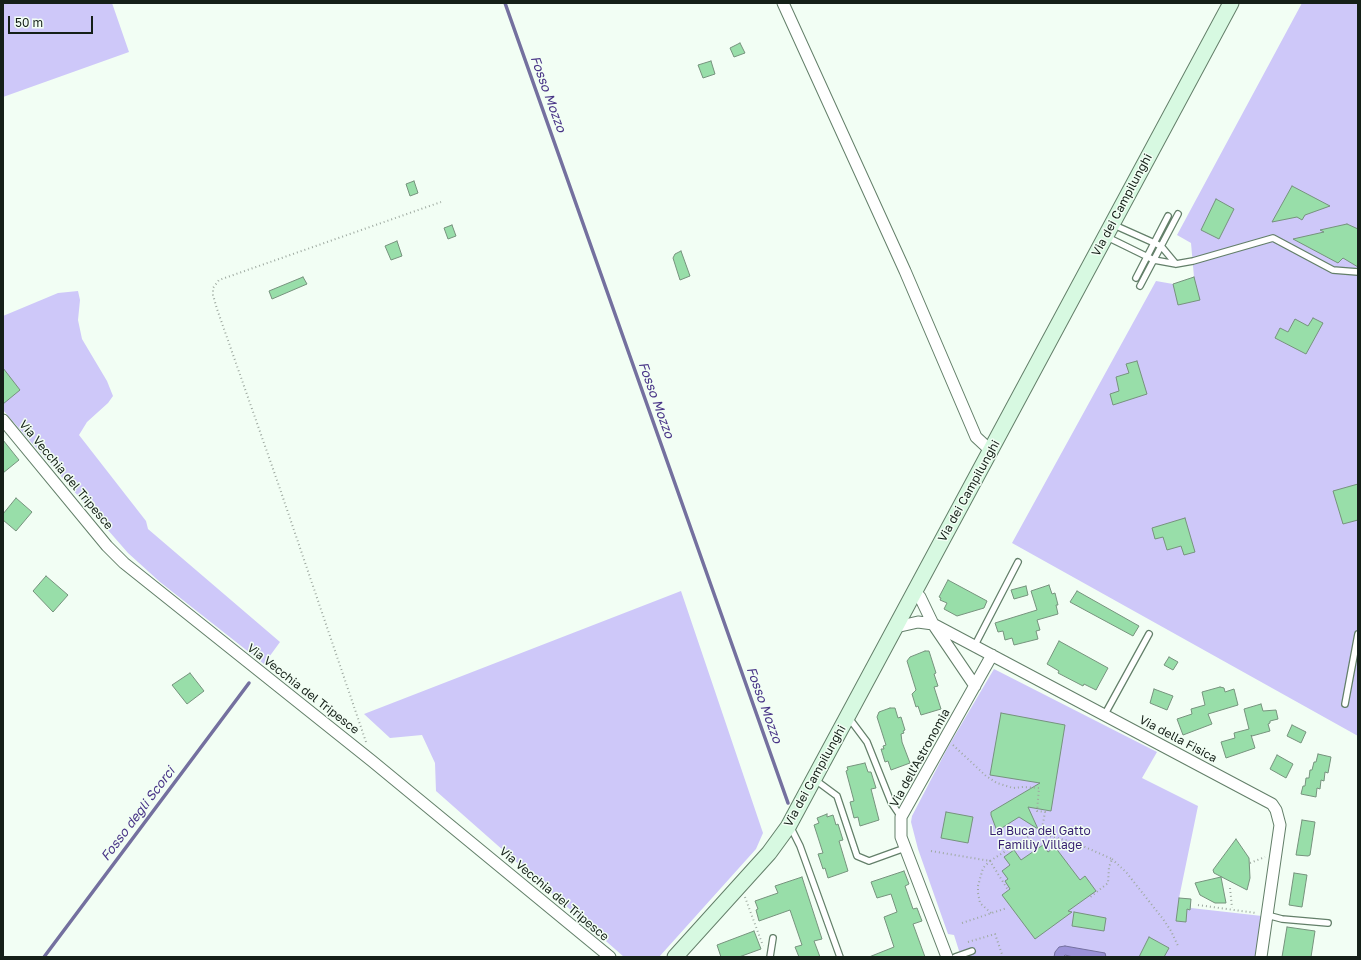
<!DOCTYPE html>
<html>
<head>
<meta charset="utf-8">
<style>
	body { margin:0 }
	#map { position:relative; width:1361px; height:960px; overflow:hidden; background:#f2fef4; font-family:"Golos Text",sans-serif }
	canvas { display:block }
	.frame { position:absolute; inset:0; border:4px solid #152018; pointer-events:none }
	.scale { position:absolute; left:8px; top:16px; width:85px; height:18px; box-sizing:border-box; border:2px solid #152018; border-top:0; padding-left:5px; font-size:12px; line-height:14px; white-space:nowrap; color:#152018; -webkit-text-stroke:3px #f2fef4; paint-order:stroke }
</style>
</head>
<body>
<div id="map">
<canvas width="1361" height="960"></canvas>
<div class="frame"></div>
<div class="scale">50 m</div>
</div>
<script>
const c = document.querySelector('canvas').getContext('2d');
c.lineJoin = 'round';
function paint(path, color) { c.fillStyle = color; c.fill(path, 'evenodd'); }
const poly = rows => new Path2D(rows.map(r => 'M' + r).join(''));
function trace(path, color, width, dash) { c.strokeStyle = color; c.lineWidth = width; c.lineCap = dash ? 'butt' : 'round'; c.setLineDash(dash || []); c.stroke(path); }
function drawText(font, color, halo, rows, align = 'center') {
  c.font = font + ' "Golos Text",sans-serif'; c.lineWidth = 3; c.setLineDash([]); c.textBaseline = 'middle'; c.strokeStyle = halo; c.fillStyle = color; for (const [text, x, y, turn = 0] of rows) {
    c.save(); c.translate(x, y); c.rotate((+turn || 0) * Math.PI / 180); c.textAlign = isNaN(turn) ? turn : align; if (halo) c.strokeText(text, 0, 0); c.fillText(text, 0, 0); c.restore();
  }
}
paint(poly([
	[3,3,112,3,129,52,3,97],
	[1302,3,1358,3,1358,736,1012,543,1156,281,1173,284,1194,277,1191,243,1177,235],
	[78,291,80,300,78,320,82,339,107,381,113,396,108,403,87,422,79,435,146,521,148,529,280,642,264,664,160,582,128,553,3,410,3,316,58,293],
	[681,591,763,833,756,849,659,957,624,957,436,791,435,763,422,735,390,738,364,714],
	[994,669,1157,752,1142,778,1198,806,1179,898,1191,899,1191,908,1262,916,1257,957,961,957,954,935,948,934,918,849,911,822,912,816,948,747]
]), '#cec8f9');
const water = poly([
	[1065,946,1105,953,1106,957,1073,957,1065,955,1063,957,1054,957,1055,952,1059,947,1065,946]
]);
paint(water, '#9c93d9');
trace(water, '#74709f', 1);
trace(poly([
	[505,3,788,803],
	[44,957,249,683]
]), '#74709f', 3.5);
const building = poly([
	[740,43,745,53,734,57,730,48,740,43],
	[711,61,715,74,703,78,698,65,711,61],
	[414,181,418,193,410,196,406,184,414,181],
	[1292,186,1330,206,1305,215,1302,220,1297,217,1272,222,1292,186],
	[1216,199,1234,209,1219,239,1201,230,1216,199],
	[1347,224,1358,229,1358,267,1343,258,1338,263,1293,239,1324,232,1320,230,1347,224],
	[452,225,456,236,448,239,444,228,452,225],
	[397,241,402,256,391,260,385,246,397,241],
	[681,251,690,276,680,280,673,258,675,254,681,251],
	[303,277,307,284,272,299,269,291,303,277],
	[1194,277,1200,300,1178,305,1173,284,1194,277],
	[1313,318,1323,323,1306,354,1275,338,1280,328,1288,332,1295,319,1308,326,1313,318],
	[1137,361,1147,394,1113,405,1110,394,1119,391,1116,377,1129,373,1126,364,1137,361],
	[3,368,20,390,3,404,3,368],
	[3,440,19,460,3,473,3,440],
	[1358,484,1358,520,1343,524,1333,491,1358,484],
	[16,498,32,512,16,531,3,520,3,514,16,498],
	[1185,518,1195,552,1184,555,1181,546,1167,550,1163,537,1155,539,1152,528,1185,518],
	[46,576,68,595,53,612,33,591,46,576],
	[948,580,987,601,984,608,957,616,944,609,947,603,940,600,941,598,939,597,948,580],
	[1049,585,1052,594,1055,593,1058,605,1056,605,1058,614,1037,620,1040,630,1036,631,1038,639,1014,645,1012,638,1005,640,1003,631,998,632,995,623,1037,610,1031,591,1049,585],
	[1026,586,1028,595,1014,599,1011,590,1026,586],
	[1077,591,1139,626,1133,636,1070,602,1077,591],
	[1059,641,1108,668,1096,690,1084,684,1083,686,1058,673,1059,671,1047,664,1059,641],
	[925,651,929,651,936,673,934,674,938,686,934,687,941,709,921,715,918,706,916,707,912,694,916,690,907,661,910,657,925,651],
	[1169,657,1178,662,1173,670,1164,665,1169,657],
	[190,673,204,691,187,704,172,685,190,673],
	[1220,687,1224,688,1225,692,1234,689,1238,705,1208,714,1212,724,1183,735,1177,719,1192,714,1191,709,1205,705,1202,692,1220,687],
	[1154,689,1173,696,1167,710,1150,703,1154,689],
	[1261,704,1263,711,1276,710,1278,719,1270,721,1270,723,1268,724,1270,731,1252,736,1251,735,1255,748,1226,758,1221,742,1235,738,1234,733,1249,729,1244,709,1261,704],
	[890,708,895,708,898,718,901,717,905,730,903,731,904,733,901,734,902,742,910,763,891,770,888,761,885,762,881,749,884,749,883,746,886,745,877,717,879,712,890,708],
	[1001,713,1065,725,1051,811,1028,807,1038,829,1019,817,997,831,991,815,991,812,1040,783,990,775,1001,713],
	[1292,725,1306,732,1301,743,1287,736,1292,725],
	[1318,754,1331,757,1328,773,1325,772,1324,781,1321,780,1320,789,1317,788,1316,797,1301,794,1303,786,1305,786,1306,778,1309,778,1310,770,1312,770,1314,762,1316,762,1318,754],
	[1277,755,1293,764,1286,778,1270,769,1277,755],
	[865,763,868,772,871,772,876,788,871,789,879,820,860,826,858,817,854,818,850,802,854,801,846,771,848,770,847,767,865,763],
	[946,812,973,817,968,843,941,838,946,812],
	[827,814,827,817,833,815,836,825,838,824,843,840,839,841,848,871,828,878,825,868,823,869,818,854,823,853,814,825,819,823,817,818,827,814],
	[1302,820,1315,822,1310,855,1308,856,1296,855,1302,820],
	[1236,839,1249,858,1250,878,1247,890,1214,873,1213,870,1236,839],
	[1043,845,1048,852,1055,847,1080,880,1085,876,1096,891,1068,911,1072,912,1035,939,1002,895,1010,889,1005,881,1008,879,1002,871,1010,865,1004,857,1014,850,1021,860,1043,845],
	[904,871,909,884,905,886,913,909,917,908,922,921,913,924,925,957,869,957,894,947,884,917,897,912,891,894,877,898,871,882,904,871],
	[1294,873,1307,875,1302,907,1289,905,1294,873],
	[802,877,822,939,814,941,820,957,799,957,795,947,802,945,790,910,759,921,756,910,758,909,755,901,778,893,775,886,802,877],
	[1221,877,1226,903,1215,903,1200,895,1195,883,1221,877],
	[1179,898,1191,899,1190,910,1187,909,1186,922,1176,921,1179,898],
	[1074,912,1106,918,1104,931,1072,926,1074,912],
	[1287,927,1315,931,1311,957,1282,957,1287,927],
	[754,931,761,949,739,957,721,957,717,945,754,931],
	[1149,937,1169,948,1164,957,1139,957,1149,937]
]);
paint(building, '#98dea9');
trace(building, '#76937d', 1);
const lane = poly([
	[1114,225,1161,246,1176,264],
	[1105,236,1154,260,1176,264,1193,261,1273,238,1333,270,1358,272],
	[1136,278,1168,216],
	[1140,286,1178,214],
	[975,645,1018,562],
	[1345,704,1358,634],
	[1105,714,1149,634],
	[849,718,867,742,891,802,901,817],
	[814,779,837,796,857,856,869,861,905,848],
	[789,828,793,832,800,846,840,957],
	[1267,915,1282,919,1328,923],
	[770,957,773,938],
	[955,957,972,951]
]);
const street = poly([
	[783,3,905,271,976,437,991,451],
	[3,420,107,546,124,563,372,761,610,957],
	[915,592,920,597,933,624,975,686],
	[896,627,918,622,933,624,1272,804,1276,810,1280,825,1261,957],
	[947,957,901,837,901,817,992,655]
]);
const secondary = poly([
	[675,957,769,853,788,827,1231,3]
]);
trace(lane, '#637f69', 8);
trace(street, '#637f69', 13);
trace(secondary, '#637f69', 17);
trace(poly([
	[366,742,279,486,217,309,213,295,213,288,219,280,441,202],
	[953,745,986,776,997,783,1013,788,1023,787,1039,788,1037,811,1045,812,1041,834,1076,843,1112,859,1109,867,1108,883,1089,898],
	[931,851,990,861,1034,833,1041,834],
	[1112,859,1126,872,1163,919,1171,931,1178,946],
	[1250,863,1265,857],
	[1230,888,1232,908],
	[745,897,763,946],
	[1198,905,1256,913],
	[991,913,980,903,978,893,978,886,983,868,990,861,1008,890],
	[962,923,1007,908],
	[968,942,995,934,1003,957]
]), '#9ea9a0', 2, [1, 3]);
trace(lane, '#fff', 5.5);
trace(street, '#fff', 11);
trace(secondary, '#d7f9e1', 15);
drawText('12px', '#152018', '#f2fef4', [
	["Via dei Campilunghi",1122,205,-62],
	["Via Vecchia del Tripesce",66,475,50],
	["Via dei Campilunghi",969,491,-61],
	["Via Vecchia del Tripesce",303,689,38],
	["Via della Fisica",1178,739,28],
	["Via dell'Astronomia",920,758,-61],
	["Via dei Campilunghi",815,776,-61],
	["Via Vecchia del Tripesce",554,894,40]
]);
drawText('12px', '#351e70', '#f2fef4', [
	["La Buca del Gatto",1040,831],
	["Familiy Village",1040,845]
]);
drawText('italic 13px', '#473386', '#f2fef4', [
	["Fosso Mozzo",548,94,70],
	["Fosso Mozzo",656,400,70],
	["Fosso Mozzo",764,705,70],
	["Fosso degli Scorci",138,814,-53]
]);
</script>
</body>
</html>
